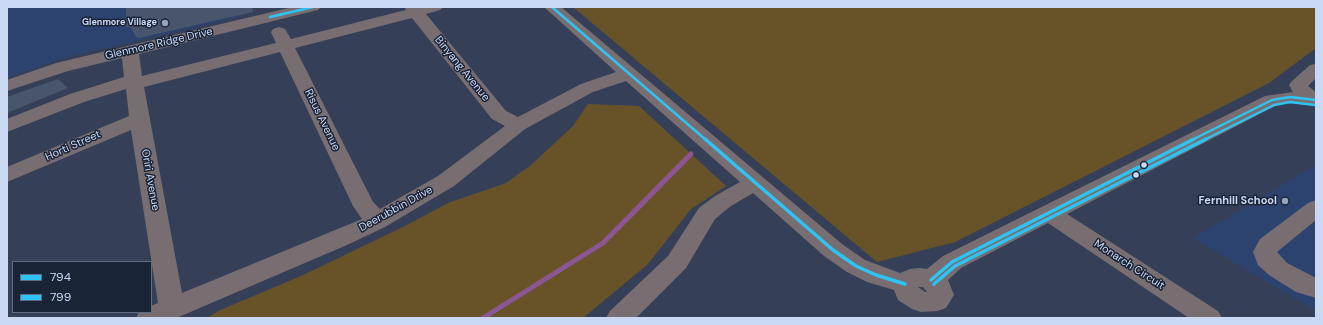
<!DOCTYPE html>
<html>
<head>
<meta charset="utf-8">
<style>
	body { margin:0 }
	#map { position:relative; width:1323px; height:325px; overflow:hidden; background:#354058; font-family:"DM Sans",sans-serif }
	canvas { display:block }
	.frame { position:absolute; inset:0; border:8px solid #cad8f3; pointer-events:none }
	.legend { position:absolute; left:12px; top:261px; width:140px; height:52px; box-sizing:border-box; background:#1a2437; border:1px solid #606c82; margin:0; padding:5px 7px; list-style:none; font-size:12px; color:#cad8f3 }
	.legend li { display:flex; align-items:center; gap:8px; height:20px }
	.legend b { width:20px; border:1px solid #606c82 }
</style>
</head>
<body>
<div id="map">
<canvas width="1323" height="325"></canvas>
<div class="frame"></div>
<ul class="legend">
<li><b style="height:5px;background:#2dc4f5"></b>794</li>
<li><b style="height:5px;background:#2dc4f5"></b>799</li>
</ul>
</div>
<script>
const c = document.querySelector('canvas').getContext('2d');
c.lineJoin = 'round';
function paint(path, color) { c.fillStyle = color; c.fill(path, 'evenodd'); }
const poly = rows => new Path2D(rows.map(r => 'M' + r).join(''));
function trace(path, color, width, dash) { c.strokeStyle = color; c.lineWidth = width; c.lineCap = dash ? 'butt' : 'round'; c.setLineDash(dash || []); c.stroke(path); }
function drawText(font, color, halo, rows, align = 'center') {
  c.font = font + ' "DM Sans",sans-serif'; c.lineWidth = 3; c.setLineDash([]); c.textBaseline = 'middle'; c.strokeStyle = halo; c.fillStyle = color; for (const [text, x, y, turn = 0] of rows) {
    c.save(); c.translate(x, y); c.rotate((+turn || 0) * Math.PI / 180); c.textAlign = isNaN(turn) ? turn : align; if (halo) c.strokeText(text, 0, 0); c.fillText(text, 0, 0); c.restore();
  }
}
paint(poly([
	[7,7,245,7,247,12,239,17,63,58,7,78],
	[1316,165,1316,311,1193,238]
]), '#2c4370');
paint(poly([
	[573,7,1316,7,1316,48,1269,83,955,242,877,262],
	[588,104,639,106,726,186,691,209,648,264,583,318,208,318,218,311,301,276,407,225,448,203,506,183,531,165,573,126]
]), '#685328');
trace(poly([
	[483,318,603,243,691,154]
]), '#8c5695', 5);
paint(poly([
	[126,7,252,7,253,12,139,38,136,37,131,28,126,27],
	[58,79,68,88,7,113,7,97]
]), '#49556d');
paint(poly([
	[293,7,321,7,318,10,139,54,142,76,276,43,271,32,273,29,279,27,285,29,291,39,406,10,404,7,443,7,440,10,426,14,506,111,518,117,581,84,616,72,544,7,561,7,842,244,865,260,900,273,910,269,920,268,927,269,943,256,1265,96,1293,92,1289,85,1292,81,1310,65,1316,64,1316,78,1308,86,1316,92,1316,106,1290,103,1277,105,1067,214,1218,311,1222,318,1189,318,1048,223,961,268,948,280,954,295,946,308,937,311,921,312,912,309,898,300,894,290,867,282,847,272,824,256,753,193,731,206,715,219,686,268,636,318,606,318,610,311,668,256,699,208,715,196,740,182,626,81,593,92,525,129,454,186,385,227,347,245,181,316,176,318,136,318,139,312,151,312,151,306,158,303,131,130,7,182,7,167,129,116,126,89,84,102,7,132,7,119,70,94,124,77,122,58,68,71,7,91,7,80,56,63,293,7],
	[412,18,492,119,505,126,438,176,380,209,373,202,295,48,412,18],
	[280,52,353,206,362,219,182,293,144,87,280,52],
	[918,287,923,287,927,292,925,292,918,287],
	[1316,200,1316,220,1277,252,1287,263,1316,278,1316,298,1296,292,1269,275,1258,265,1253,252,1260,239,1308,203,1316,200]
]), '#786e71');
trace(poly([
	[552,7,706,140],
	[270,17,313,7],
	[1192,140,1272,100,1290,97,1316,100]
]), '#2dc4f5', 2.5);
trace(poly([
	[705,139,833,250,856,266,876,275,905,284],
	[931,280,952,262,1194,139]
]), '#2dc4f5', 3.5);
trace(poly([
	[1204,140,1274,105,1290,102,1315,105]
]), '#2dc4f5', 2.5);
trace(poly([
	[934,284,955,266,1206,139]
]), '#2dc4f5', 3.5);
for (const [x, y, r, color] of [
	[165,23,4,"#96a3bd"],
	[1144,165,3.5,"#cad8f3"],
	[1136,175,3.5,"#cad8f3"],
	[1285,201,4,"#96a3bd"]
]) { const dot = new Path2D(); dot.arc(x, y, r, 0, 2 * Math.PI); c.fillStyle = color; c.fill(dot); trace(dot, '#1a2437', 1.5); }
drawText('bold 9px', '#cad8f3', '#1a2437', [
	["Glenmore Village",157,23]
], 'right');
drawText('11px', '#cad8f3', '#1a2437', [
	["Glenmore Ridge Drive",159,44,-13],
	["Binyang Avenue",462,69,51],
	["Risus Avenue",322,120,64],
	["Horti Street",73,146,-24],
	["Oriri Avenue",150,180,80],
	["Deerubbin Drive",396,209,-29],
	["Monarch Circuit",1129,265,33]
]);
drawText('bold 11px', '#cad8f3', '#1a2437', [
	["Fernhill School",1277,201]
], 'right');
</script>
</body>
</html>
